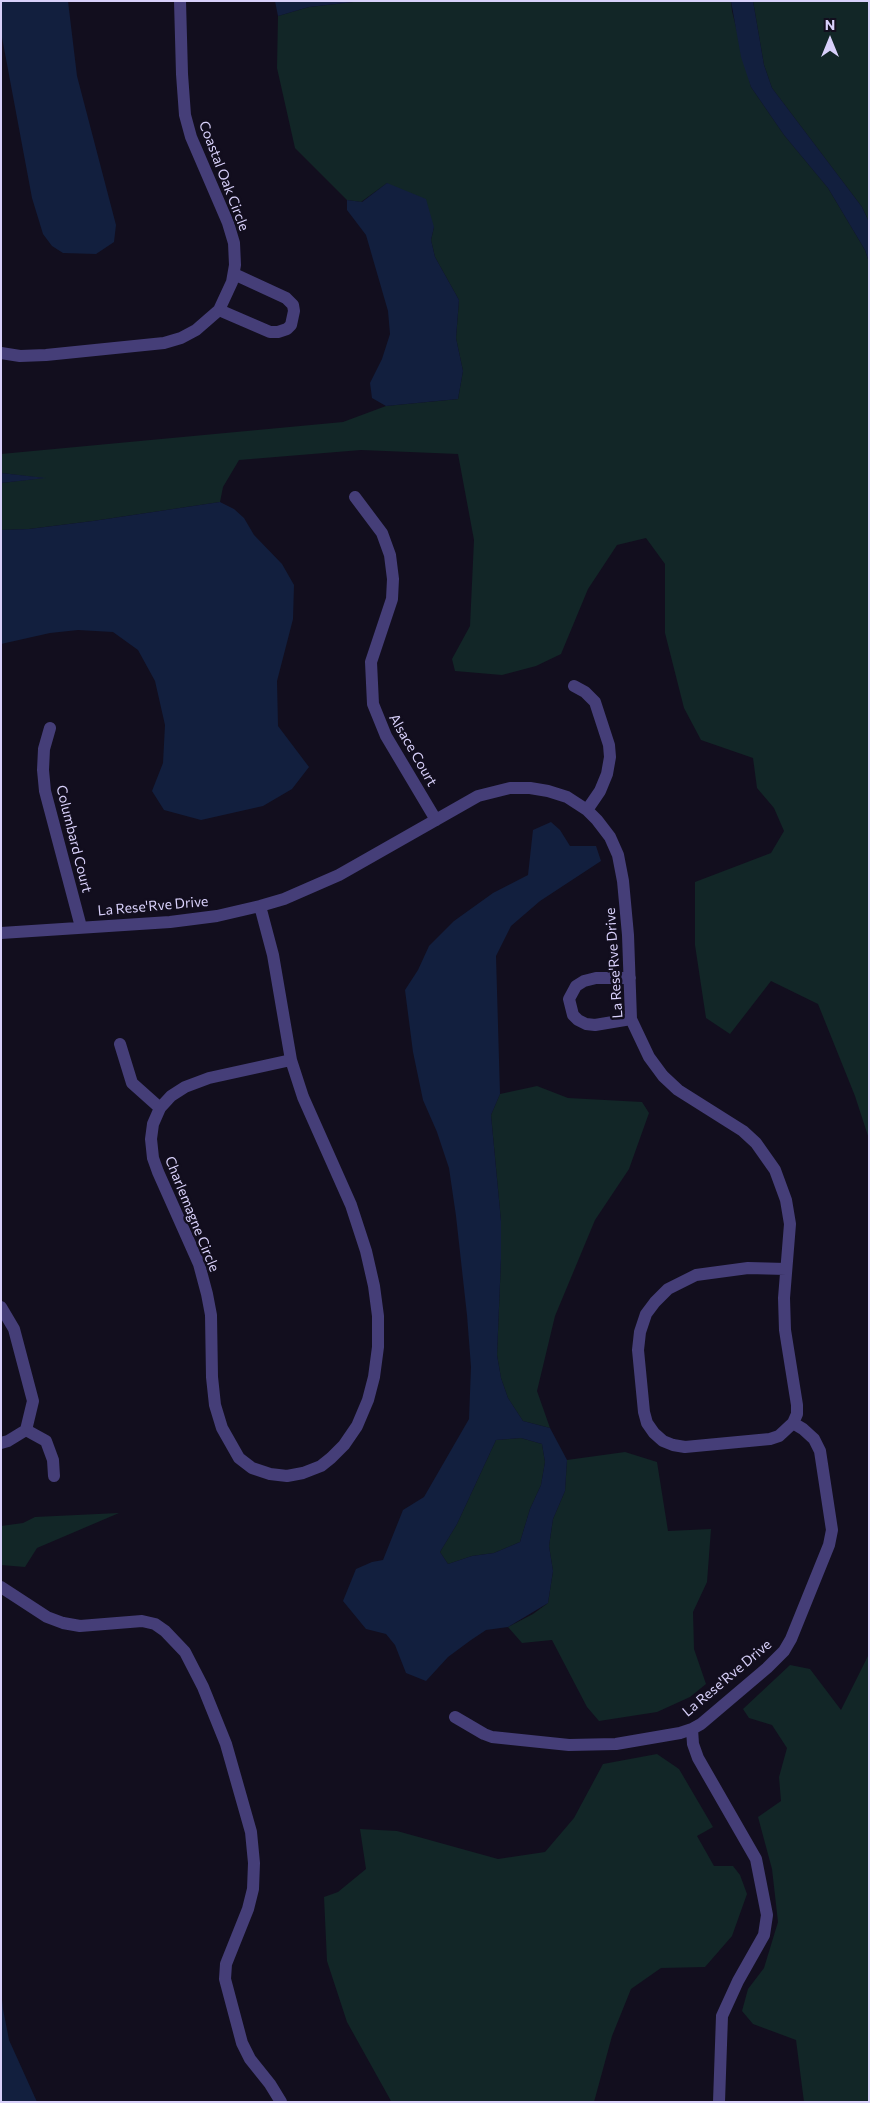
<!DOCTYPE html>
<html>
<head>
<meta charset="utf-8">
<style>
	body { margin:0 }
	#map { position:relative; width:870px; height:2103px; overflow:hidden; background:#120e1e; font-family:Commissioner,sans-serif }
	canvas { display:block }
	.frame { position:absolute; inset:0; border:2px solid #d8d0fa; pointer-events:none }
	.north { position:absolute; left:805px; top:15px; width:50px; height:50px; -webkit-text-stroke:4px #120e1e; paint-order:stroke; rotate:0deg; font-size:14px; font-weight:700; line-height:20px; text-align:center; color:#d8d0fa }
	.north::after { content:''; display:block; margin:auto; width:18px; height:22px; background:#d8d0fa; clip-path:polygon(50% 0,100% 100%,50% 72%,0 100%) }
</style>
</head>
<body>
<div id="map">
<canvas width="870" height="2103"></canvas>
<div class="frame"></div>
<div class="north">N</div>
</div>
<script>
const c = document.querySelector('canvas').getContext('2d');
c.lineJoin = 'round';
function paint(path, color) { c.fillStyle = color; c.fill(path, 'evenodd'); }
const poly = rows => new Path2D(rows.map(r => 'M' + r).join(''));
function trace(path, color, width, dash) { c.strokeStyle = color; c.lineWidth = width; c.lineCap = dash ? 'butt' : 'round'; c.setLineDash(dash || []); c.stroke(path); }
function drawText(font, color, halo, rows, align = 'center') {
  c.font = font + ' Commissioner,sans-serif'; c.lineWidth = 5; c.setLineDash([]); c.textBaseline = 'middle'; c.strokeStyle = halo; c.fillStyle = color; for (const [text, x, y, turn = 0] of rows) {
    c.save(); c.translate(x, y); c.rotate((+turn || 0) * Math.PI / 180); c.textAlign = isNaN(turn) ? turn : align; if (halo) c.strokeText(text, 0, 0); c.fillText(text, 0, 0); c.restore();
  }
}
paint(poly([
	[362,1,731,1,732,11,751,87,784,135,828,188,865,250,869,262,869,1139,855,1096,818,1004,771,981,730,1034,706,1018,695,945,695,882,771,853,784,831,774,808,757,788,753,758,701,740,684,708,665,633,665,564,646,538,617,545,588,589,561,654,536,666,502,675,455,671,452,659,470,626,474,540,458,454,361,450,239,460,223,487,220,502,93,521,29,529,1,530,1,483,43,478,1,473,1,454,343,422,386,406,458,399,463,371,456,338,459,300,435,257,431,240,434,227,387,183,361,202,347,200,295,148,277,68,278,16,309,7],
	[753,1,869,1,869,222,862,207,772,88,764,65],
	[537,1086,568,1098,642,1102,649,1113,629,1169,595,1220,555,1316,537,1391,550,1428,523,1421,508,1398,501,1378,497,1355,501,1259,501,1221,491,1115,500,1094],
	[521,1438,542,1444,545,1462,541,1485,530,1509,520,1542,494,1553,472,1556,448,1564,440,1552,457,1524,496,1440],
	[625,1452,657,1462,668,1531,711,1529,707,1582,693,1612,694,1649,706,1684,690,1697,657,1712,599,1721,587,1707,552,1640,522,1643,508,1627,533,1614,548,1603,553,1571,549,1546,553,1519,565,1491,567,1460],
	[119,1513,37,1548,25,1567,1,1565,1,1526,23,1523,35,1517],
	[869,1654,869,2102,804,2102,796,2040,753,2024,742,2011,748,1989,764,1968,778,1922,772,1869,758,1817,781,1801,779,1777,787,1748,772,1725,749,1718,743,1709,790,1665,810,1669,841,1710],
	[657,1754,679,1769,713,1827,697,1836,714,1866,733,1866,740,1875,747,1894,732,1936,705,1967,661,1968,631,1989,612,2036,594,2102,391,2101,347,2022,327,1961,324,1897,338,1892,366,1869,360,1829,397,1831,498,1859,545,1852,574,1818,603,1764]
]), '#122627');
paint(poly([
	[1,1,68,1,77,76,116,225,114,242,96,254,63,253,52,246,43,234,32,198,1,32],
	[275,1,362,1,309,7,278,16],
	[731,1,753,1,764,65,772,88,862,207,869,222,869,262,865,250,828,188,784,135,751,87,741,57],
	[387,183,426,199,434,227,431,240,435,257,459,300,456,338,463,371,458,399,386,406,372,398,370,383,382,359,390,334,388,311,366,235,347,210,347,200,362,202],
	[1,473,46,478,1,483],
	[220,502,234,509,244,518,254,535,282,564,294,585,293,619,277,681,278,726,309,767,292,789,263,806,201,820,164,810,152,791,163,763,165,725,155,681,138,650,113,632,78,630,50,633,1,644,1,530,29,529,93,521],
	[551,822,560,830,570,846,596,846,601,861,540,901,511,926,496,956,500,1094,491,1115,501,1221,501,1259,497,1355,501,1378,508,1398,523,1421,550,1428,567,1460,565,1491,553,1519,549,1546,553,1571,548,1603,508,1627,486,1630,471,1640,448,1657,426,1681,406,1673,395,1645,386,1634,366,1629,343,1601,356,1569,372,1562,383,1560,403,1510,424,1497,469,1419,471,1367,467,1315,456,1216,449,1168,437,1132,423,1100,413,1052,405,990,418,970,429,946,454,921,493,893,528,875,533,830],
	[521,1438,542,1444,545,1462,541,1485,530,1509,520,1542,494,1553,472,1556,448,1564,440,1552,457,1524,496,1440],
	[1,1991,3,2009,9,2040,37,2102,1,2102]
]), '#121f3e');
trace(poly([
	[219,310,270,332,278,332,287,329,291,325,294,311,293,305,286,298,234,274],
	[1,353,20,356,46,355,164,343,181,338,196,330,219,310,232,282,235,265,234,243,228,223,191,137,185,115,182,74,180,1],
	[355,497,382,533,390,555,393,579,392,599,371,662,373,704,386,736,436,820],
	[574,686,585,692,595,702,609,745,610,757,607,774,600,791,587,810],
	[50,728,44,749,43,770,45,791,81,927],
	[260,906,273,955,291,1060,303,1097,351,1205,366,1251,374,1286,378,1316,378,1347,374,1377,368,1400,357,1426,344,1445,331,1458,321,1466,303,1473,287,1476,270,1474,252,1468,239,1458,222,1428,215,1405,212,1377,211,1315,207,1294,199,1264,158,1172,153,1158,151,1139,153,1124,160,1108,171,1096,185,1087,209,1078,291,1060],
	[1,933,170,922,217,916,260,906,284,899,339,875,478,796,510,788,530,788,548,791,567,797,587,810,597,820,610,837,618,855,623,881,628,935,631,1019,649,1057,663,1076,678,1090,743,1131,756,1143,775,1170,786,1200,790,1224,784,1298,785,1330,797,1405,797,1414,793,1423,779,1436,770,1439,685,1447,673,1445,663,1441,654,1433,647,1423,644,1412,638,1350,640,1332,646,1314,655,1302,668,1289,696,1275,748,1268,786,1269],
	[630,978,596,978,584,981,576,986,569,999,573,1015,578,1020,586,1024,595,1025,631,1019],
	[120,1044,132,1083,160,1108],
	[1,1307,14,1329,33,1401,26,1430,46,1441,53,1460,54,1476],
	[1,1443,8,1441,26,1430],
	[1,1587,47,1617,63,1623,80,1626,142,1621,155,1624,165,1631,185,1652,203,1687,226,1744,251,1832,254,1863,253,1889,248,1909,226,1964,225,1979,242,2043,250,2059,270,2084,281,2102],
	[455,1717,484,1734,492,1737,569,1745,616,1744,680,1733,692,1729,701,1724,767,1668,784,1651,791,1639,829,1545,832,1530,820,1451,814,1439,803,1429,793,1423],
	[692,1729,693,1744,698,1758,756,1859,767,1915,764,1935,738,1981,722,2016,719,2102]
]), '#453e78', 12);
drawText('14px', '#d8d0fa', '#120e1e', [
	["Coastal Oak Circle",224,176,69],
	["Alsace Court",413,750,60],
	["Columbard Court",74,839,76],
	["La Rese'Rve Drive",153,906,-5],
	["La Rese'Rve Drive",614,963,-94],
	["Charlemagne Circle",192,1214,68],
	["La Rese'Rve Drive",727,1678,-40]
]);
</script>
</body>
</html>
